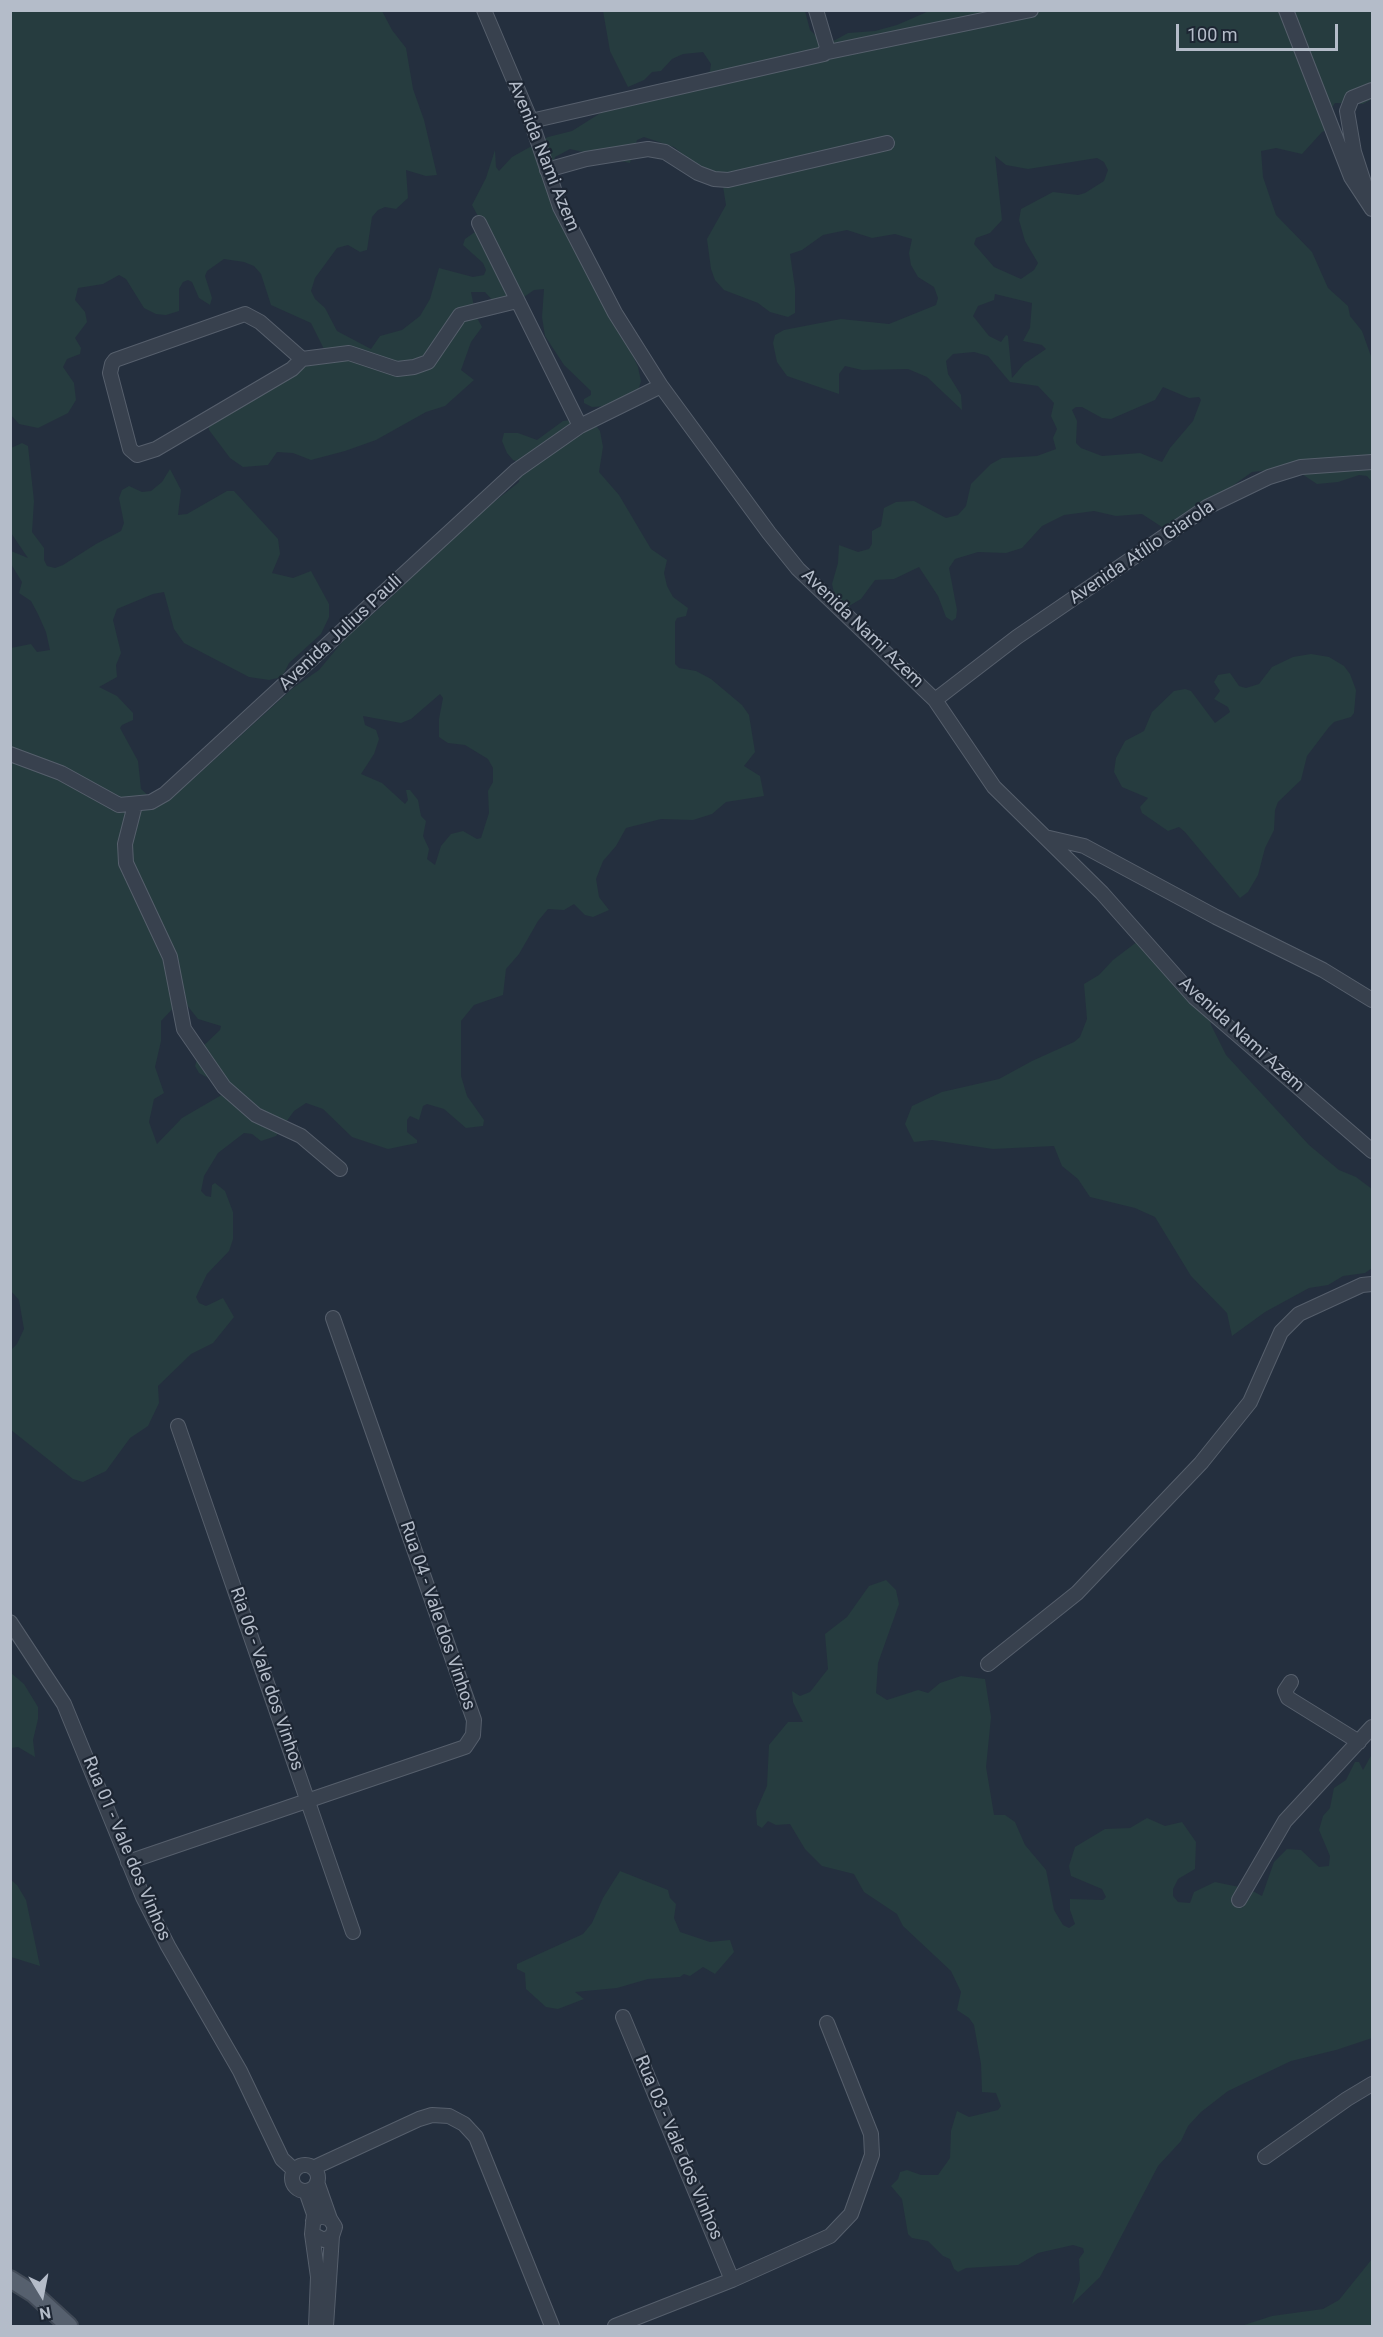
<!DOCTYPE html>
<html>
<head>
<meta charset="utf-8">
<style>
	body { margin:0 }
	#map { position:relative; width:1383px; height:2337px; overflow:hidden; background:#242f3e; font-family:Roboto,sans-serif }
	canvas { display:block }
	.frame { position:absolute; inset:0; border:12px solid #b4bcc9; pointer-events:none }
	.north { position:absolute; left:12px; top:2265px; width:60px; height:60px; -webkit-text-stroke:4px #1d2633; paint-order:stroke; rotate:170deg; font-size:16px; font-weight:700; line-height:24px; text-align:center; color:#b4bcc9 }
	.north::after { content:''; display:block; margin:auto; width:21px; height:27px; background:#b4bcc9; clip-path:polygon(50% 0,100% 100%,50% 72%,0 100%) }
	.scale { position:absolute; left:1176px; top:24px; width:162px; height:27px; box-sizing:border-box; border:3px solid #b4bcc9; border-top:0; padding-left:8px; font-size:18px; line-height:21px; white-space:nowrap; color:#b4bcc9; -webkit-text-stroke:4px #1d2633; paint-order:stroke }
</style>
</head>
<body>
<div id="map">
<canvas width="1383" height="2337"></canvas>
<div class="frame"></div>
<div class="north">N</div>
<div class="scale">100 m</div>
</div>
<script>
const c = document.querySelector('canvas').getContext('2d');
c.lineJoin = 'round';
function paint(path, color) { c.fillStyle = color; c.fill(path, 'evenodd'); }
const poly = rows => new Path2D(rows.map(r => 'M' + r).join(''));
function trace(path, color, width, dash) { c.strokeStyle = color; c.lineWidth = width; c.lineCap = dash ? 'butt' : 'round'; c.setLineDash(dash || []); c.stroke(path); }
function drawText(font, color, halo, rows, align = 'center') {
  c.font = font + ' Roboto,sans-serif'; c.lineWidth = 4.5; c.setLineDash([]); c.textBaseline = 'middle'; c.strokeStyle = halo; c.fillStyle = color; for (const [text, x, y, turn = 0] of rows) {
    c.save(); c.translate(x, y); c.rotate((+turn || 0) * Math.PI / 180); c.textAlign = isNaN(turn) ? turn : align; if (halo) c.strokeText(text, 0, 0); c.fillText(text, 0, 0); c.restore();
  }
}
paint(poly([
	[981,10,1372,11,1372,99,1363,104,1335,103,1331,109,1331,128,1322,132,1302,154,1276,148,1261,151,1263,177,1276,215,1312,252,1328,288,1348,306,1350,316,1362,331,1372,359,1372,482,1367,476,1359,475,1338,482,1317,484,1296,470,1279,469,1252,472,1175,527,1162,527,1142,514,1116,516,1094,511,1064,515,1042,526,1022,548,1006,553,978,552,955,559,949,568,957,610,956,618,952,621,946,617,938,596,919,567,894,579,875,580,861,599,849,606,842,606,835,597,832,584,838,563,839,545,858,552,869,549,872,544,872,531,881,526,884,508,896,502,914,501,946,518,958,515,966,506,971,484,991,464,1002,458,1037,456,1056,449,1053,438,1057,429,1051,416,1054,403,1038,386,1010,382,988,356,974,352,953,354,946,361,948,374,961,395,962,410,927,377,908,369,862,370,845,366,839,374,839,394,787,376,777,362,773,343,775,335,784,330,841,319,889,324,936,305,938,298,934,287,918,277,911,265,909,253,912,239,895,234,872,238,847,230,823,235,802,250,790,254,795,288,795,313,788,317,770,312,758,303,724,290,715,280,711,269,707,239,726,205,721,174,696,165,674,147,644,137,637,140,630,163,570,149,555,157,550,176,638,367,641,381,638,391,609,406,592,407,584,403,584,399,591,395,591,391,564,365,545,336,542,317,544,289,534,290,524,297,520,307,493,301,485,292,471,292,476,316,482,327,471,342,461,370,474,380,445,406,426,412,376,440,345,451,311,460,293,453,277,452,268,465,243,467,230,458,209,430,207,415,250,385,282,380,311,359,326,353,311,323,271,305,261,274,254,266,244,262,224,259,207,271,205,276,212,298,210,305,199,298,192,282,188,280,183,282,179,289,179,311,166,315,156,314,144,308,126,279,119,275,103,284,78,288,75,300,85,312,87,322,75,338,81,348,80,354,67,359,63,367,74,383,76,400,68,413,38,428,19,424,11,415,11,11,382,11,392,30,406,48,413,89,424,120,437,175,426,176,406,170,408,198,396,209,385,207,378,210,372,217,367,250,360,252,348,245,337,248,315,278,311,291,315,299,325,308,337,331,371,349,380,336,402,330,420,316,430,299,439,268,473,277,484,275,486,270,483,263,463,245,465,239,479,229,480,220,472,205,486,178,495,150,496,167,499,171,512,157,548,137,572,131,618,102,702,77,710,71,711,64,703,52,683,54,672,59,661,71,652,72,644,80,628,87,610,51,603,11,805,11,810,30,826,45,848,33,875,31,897,25,929,11],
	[995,156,1006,165,1028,169,1097,158,1104,162,1108,170,1104,181,1085,193,1078,195,1053,192,1021,209,1019,220,1025,241,1038,263,1034,270,1021,279,994,267,974,244,976,238,990,233,1002,220],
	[995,294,1032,303,1030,328,1023,341,1042,345,1046,349,1024,364,1012,378,1008,336,1006,335,1001,342,989,336,973,316,978,306,994,300],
	[1163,387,1189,398,1199,397,1201,400,1193,421,1170,448,1162,462,1140,453,1102,456,1081,448,1076,443,1077,421,1072,410,1076,407,1082,407,1102,418,1111,419,1155,400],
	[585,418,593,422,600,431,603,447,599,472,619,495,651,549,667,560,664,573,667,586,673,597,688,608,686,616,677,618,675,622,675,664,679,668,696,671,711,679,742,705,749,715,755,752,744,766,760,776,764,796,726,802,712,814,693,820,661,819,626,828,616,846,603,861,596,879,599,897,609,910,593,917,585,915,574,904,564,910,548,909,538,921,519,954,506,969,503,995,474,1005,461,1021,461,1076,467,1096,484,1120,483,1126,466,1128,444,1109,427,1104,423,1106,419,1120,410,1116,407,1120,407,1132,417,1140,417,1143,388,1149,352,1137,323,1109,306,1103,294,1111,276,1136,261,1141,252,1134,244,1133,218,1153,204,1176,201,1191,206,1196,211,1197,212,1185,215,1183,225,1191,233,1212,233,1239,229,1251,207,1274,196,1297,199,1303,206,1306,223,1298,234,1317,213,1343,191,1354,158,1386,159,1403,148,1426,130,1438,106,1471,83,1482,73,1479,11,1430,11,1350,17,1344,24,1329,19,1300,10,1290,11,648,31,644,37,652,50,650,46,632,38,614,31,601,19,593,22,582,11,564,11,551,28,558,11,533,11,448,22,443,28,446,34,501,32,532,44,548,44,560,47,566,55,568,63,565,96,544,121,531,124,523,119,498,122,490,129,486,142,492,151,491,162,482,170,469,181,490,178,515,187,514,227,491,234,491,278,539,280,554,272,573,293,578,311,571,329,604,329,617,321,634,289,663,282,677,269,680,249,677,184,643,174,629,164,592,153,594,117,609,113,620,121,653,116,665,117,677,99,687,117,696,133,713,133,720,122,725,120,728,138,761,141,789,152,799,192,780,293,688,319,670,349,634,381,607,459,530,519,482,521,463,513,460,507,453,502,441,504,433,518,433,537,440,563,421],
	[440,694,443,698,439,719,439,737,448,743,465,745,488,759,493,768,493,782,488,791,489,813,481,838,477,839,463,831,451,834,441,846,435,865,427,859,429,849,423,836,426,821,421,816,418,800,410,790,406,790,408,800,405,804,382,783,361,774,374,754,379,739,376,730,365,725,363,716,401,723,411,719],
	[182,999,198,1019,221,1026,220,1030,200,1049,195,1066,199,1073,221,1085,225,1093,182,1118,157,1144,149,1122,154,1099,164,1093,155,1067,161,1041,161,1021],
	[1311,654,1329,657,1344,666,1350,674,1356,690,1354,713,1351,717,1334,722,1329,727,1307,756,1301,780,1278,802,1275,810,1274,830,1265,848,1258,875,1248,892,1240,898,1185,832,1179,827,1168,831,1142,813,1140,807,1148,798,1122,787,1114,772,1116,758,1125,741,1144,731,1152,712,1174,691,1185,689,1191,691,1215,723,1230,712,1228,707,1214,699,1220,691,1214,682,1218,675,1230,673,1239,686,1246,688,1259,684,1272,667,1293,657],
	[1138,941,1208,1006,1211,1025,1226,1055,1309,1145,1339,1170,1356,1177,1372,1189,1372,1268,1365,1273,1343,1276,1328,1285,1309,1288,1265,1312,1232,1336,1227,1313,1191,1276,1155,1217,1135,1208,1090,1197,1078,1179,1062,1166,1054,1146,993,1149,932,1140,914,1142,905,1124,912,1106,942,1092,999,1079,1032,1061,1074,1042,1080,1037,1087,1019,1084,984,1099,975,1113,960],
	[886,1580,896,1590,899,1604,878,1663,876,1693,887,1700,918,1690,928,1693,940,1683,961,1676,985,1679,991,1717,986,1767,994,1815,1005,1815,1015,1822,1025,1845,1046,1870,1054,1910,1063,1925,1069,1928,1075,1924,1070,1910,1070,1899,1103,1900,1106,1897,1102,1889,1071,1876,1069,1866,1075,1847,1105,1829,1130,1828,1147,1818,1165,1826,1182,1822,1196,1842,1195,1869,1178,1879,1173,1889,1173,1896,1178,1902,1190,1903,1194,1892,1215,1882,1249,1889,1262,1896,1274,1862,1287,1849,1301,1850,1319,1867,1329,1866,1330,1856,1319,1830,1323,1816,1330,1808,1334,1788,1346,1780,1355,1762,1359,1762,1363,1770,1372,1754,1372,2038,1336,2050,1291,2061,1228,2091,1201,2112,1188,2126,1181,2141,1158,2166,1100,2277,1072,2304,1080,2280,1079,2259,1084,2252,1083,2248,1073,2245,1038,2253,1018,2265,966,2268,958,2272,954,2269,950,2259,943,2256,928,2241,912,2238,908,2234,902,2199,891,2186,898,2179,900,2172,907,2170,921,2175,938,2175,950,2158,951,2131,957,2111,969,2117,998,2110,1001,2106,996,2093,982,2092,981,2064,974,2025,969,2018,957,2010,961,1992,951,1971,903,1926,897,1914,864,1892,854,1874,822,1866,805,1849,790,1824,776,1825,768,1821,762,1828,757,1825,756,1811,767,1786,769,1745,788,1722,803,1722,793,1702,792,1691,800,1696,810,1692,828,1669,825,1634,847,1617,869,1586],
	[11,1673,24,1684,38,1707,38,1719,33,1740,35,1757,18,1747,11,1748],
	[620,1871,668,1890,670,1898,676,1904,674,1918,680,1932,710,1942,730,1940,734,1952,715,1974,703,1967,690,1976,684,1974,680,1977,648,1979,617,1988,575,1992,584,1999,558,2009,546,2007,526,1989,525,1973,517,1969,517,1964,583,1934,592,1923,603,1898],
	[11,1880,17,1885,26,1900,40,1966,11,1957],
	[1372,2259,1372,2326,1241,2326,1272,2316,1323,2309,1339,2300]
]), '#263c3f');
const minor = poly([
	[484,10,531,121,560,207,615,313,661,386,769,533,798,569,935,700,994,787,1102,893,1195,998,1372,1151],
	[1286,10,1351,177,1372,209],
	[828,52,1031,10],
	[531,121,824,54,827,47,816,10],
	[547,170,586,159,648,149,665,152,698,173,714,179,728,180,887,143],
	[1368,195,1354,152,1347,111,1352,98,1372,90],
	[479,223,580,426],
	[302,359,260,322,245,314,115,360,112,364,110,373,130,449,137,455,156,449,292,369,302,359,349,353,397,369,414,367,428,362,460,315,517,301],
	[935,700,1017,637,1207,507,1269,477,1301,467,1372,462],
	[10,754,61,773,119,805,151,802,165,794,517,470,580,426,661,386],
	[135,805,125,844,126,863,170,957,184,1029,224,1087,256,1115,301,1136,340,1169],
	[1045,837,1084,846,1216,917,1323,970,1372,1000],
	[178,1426,353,1932],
	[10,1622,64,1704,143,1897,168,1946,240,2071,282,2159,294,2170],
	[988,1664,1077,1593,1201,1463,1250,1402,1281,1332,1299,1314,1362,1285,1372,1284],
	[1291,1682,1285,1691,1288,1698,1359,1742],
	[128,1862,465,1747,473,1735,474,1720,333,1318],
	[1239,1900,1285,1821,1372,1727],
	[623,2017,732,2280],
	[1265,2157,1347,2099,1372,2084],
	'292 2178a13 13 0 1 1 26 0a13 13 0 1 1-26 0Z',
	[313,2168,419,2119,432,2115,449,2116,464,2124,476,2137,552,2326],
	[317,2182,330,2219],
	[306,2191,314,2214,312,2234,324,2240,332,2236,335,2227,330,2219,321,2216,313,2221],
	[312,2234,318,2277,316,2326],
	[326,2326,332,2236],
	[615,2326,732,2280,830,2236,851,2214,872,2155,871,2134,827,2023]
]);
const major = poly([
	[10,2279,34,2294,69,2326]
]);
trace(minor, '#565f6c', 16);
trace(major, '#414a57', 20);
trace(minor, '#38414e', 14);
trace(major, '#56606e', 16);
drawText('18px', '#b4bcc9', '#1d2633', [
	["Avenida Nami Azem",543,156,68],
	["Avenida Atílio Giarola",1142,553,-34],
	["Avenida Nami Azem",862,629,44],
	["Avenida Julius Pauli",341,633,-43],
	["Avenida Nami Azem",1241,1035,42],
	["Rua 04 - Vale dos Vinhos",437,1616,71],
	["Ria 06 - Vale dos Vinhos",266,1679,71],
	["Rua 01 - Vale dos Vinhos",126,1849,67],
	["Rua 03 - Vale dos Vinhos",678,2148,67]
]);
</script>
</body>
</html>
